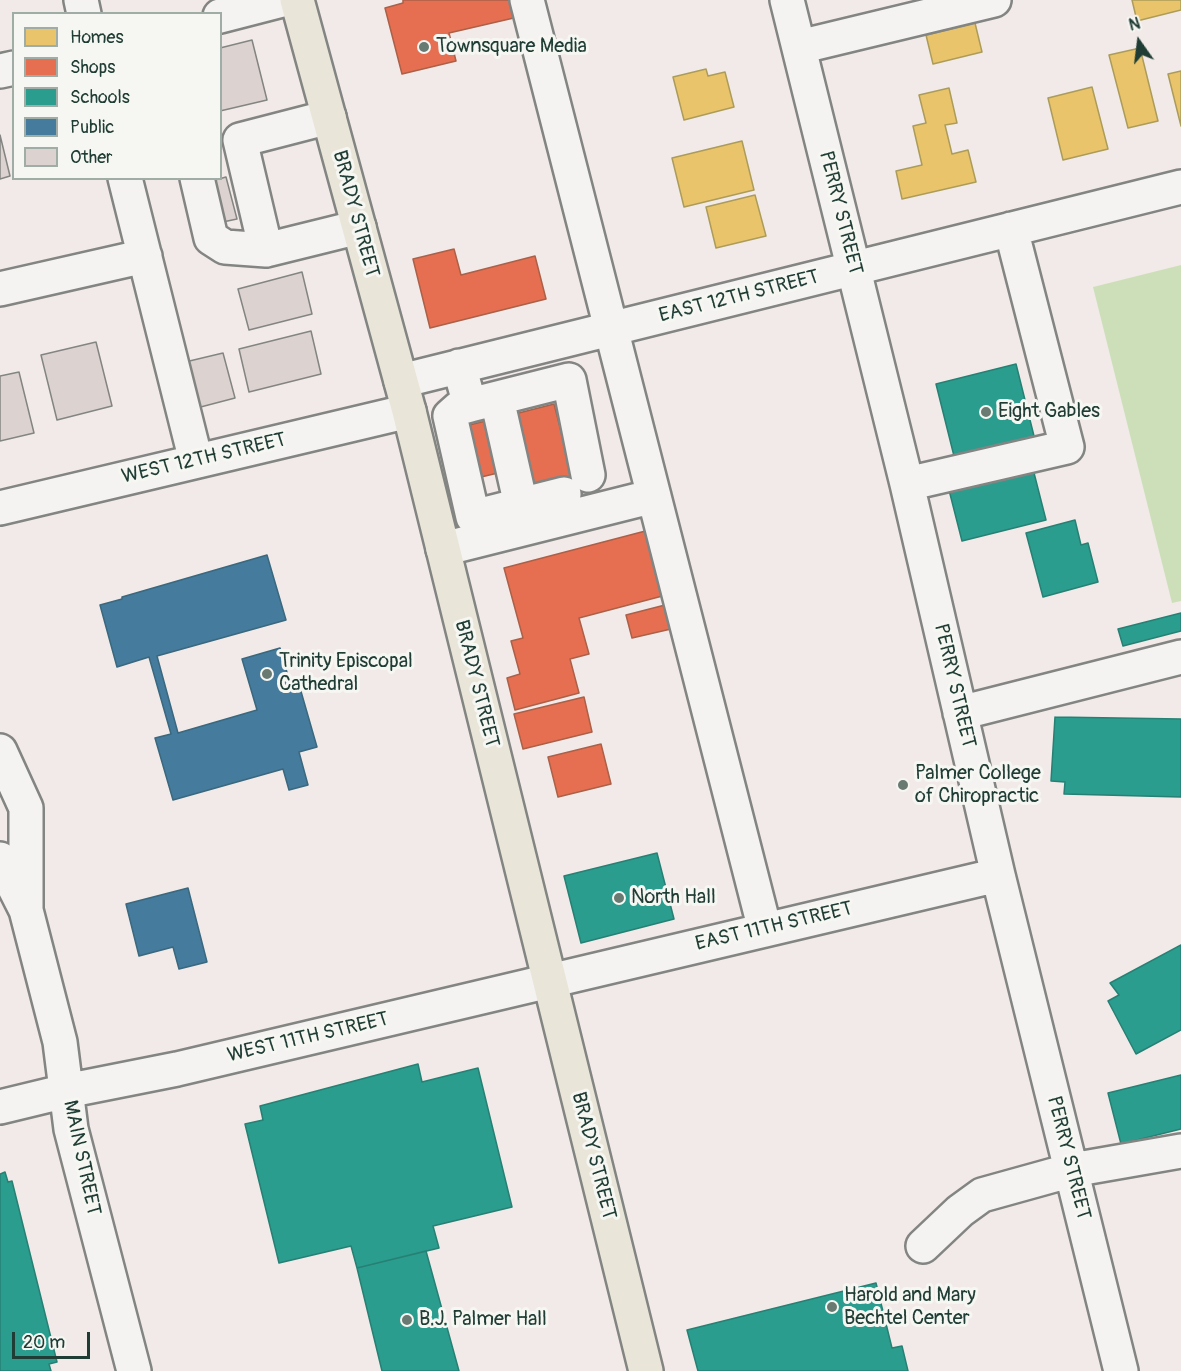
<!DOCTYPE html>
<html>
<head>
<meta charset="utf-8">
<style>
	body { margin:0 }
	#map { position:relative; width:1181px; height:1371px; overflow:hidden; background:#f2eae8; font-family:Pangolin,sans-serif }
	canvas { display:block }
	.legend { position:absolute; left:12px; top:12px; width:210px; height:168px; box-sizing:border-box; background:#f6f6f2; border:2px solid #a0aca6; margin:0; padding:8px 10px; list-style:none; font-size:18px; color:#1f3d34 }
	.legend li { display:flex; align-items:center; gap:12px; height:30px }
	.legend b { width:30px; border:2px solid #a0aca6 }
	.north { position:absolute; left:1109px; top:12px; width:60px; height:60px; -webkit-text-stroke:4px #f6f6f2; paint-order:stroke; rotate:346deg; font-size:16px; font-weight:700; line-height:24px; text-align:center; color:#1f3d34 }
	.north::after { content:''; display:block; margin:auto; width:21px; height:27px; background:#1f3d34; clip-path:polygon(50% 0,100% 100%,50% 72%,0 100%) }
	.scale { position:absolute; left:12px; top:1332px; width:78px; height:27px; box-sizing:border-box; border:3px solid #1f3d34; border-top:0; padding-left:8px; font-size:18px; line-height:21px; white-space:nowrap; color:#1f3d34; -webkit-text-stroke:4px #f6f6f2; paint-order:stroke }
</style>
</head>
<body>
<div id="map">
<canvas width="1181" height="1371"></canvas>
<ul class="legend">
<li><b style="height:16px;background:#e9c46a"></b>Homes</li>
<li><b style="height:16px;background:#e76f51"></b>Shops</li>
<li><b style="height:16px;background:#2a9d8f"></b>Schools</li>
<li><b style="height:16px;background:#457b9d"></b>Public</li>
<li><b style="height:16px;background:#dcd2cf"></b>Other</li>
</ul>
<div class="north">N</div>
<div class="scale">20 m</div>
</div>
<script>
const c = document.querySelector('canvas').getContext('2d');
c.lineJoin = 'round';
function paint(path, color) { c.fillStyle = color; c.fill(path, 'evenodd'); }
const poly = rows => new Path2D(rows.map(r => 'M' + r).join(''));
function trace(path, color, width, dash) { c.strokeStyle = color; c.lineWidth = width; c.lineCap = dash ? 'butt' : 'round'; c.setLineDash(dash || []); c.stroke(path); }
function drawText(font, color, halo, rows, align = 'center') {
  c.font = font + ' Pangolin,sans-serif'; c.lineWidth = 6; c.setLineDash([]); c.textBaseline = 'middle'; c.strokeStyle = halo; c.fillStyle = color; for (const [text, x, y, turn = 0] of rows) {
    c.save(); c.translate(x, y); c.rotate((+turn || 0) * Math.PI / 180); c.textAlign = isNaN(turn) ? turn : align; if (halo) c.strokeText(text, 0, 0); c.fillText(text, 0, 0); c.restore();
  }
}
paint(poly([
	[1181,265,1181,601,1172,603,1093,287]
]), '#cddfb9');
const homes = poly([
	[1132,0,1181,0,1181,10,1137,21,1132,0],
	[975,23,982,52,933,64,926,35,975,23],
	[1140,48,1158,121,1128,128,1109,55,1140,48],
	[706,69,708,76,725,72,734,107,684,120,673,77,706,69],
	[1181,71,1181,126,1168,74,1181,71],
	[1092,87,1108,149,1063,160,1048,98,1092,87],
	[949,88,957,123,945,125,952,154,968,150,976,182,902,199,896,171,922,165,913,126,926,123,919,95,949,88],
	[742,141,754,190,684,207,672,158,742,141],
	[755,195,766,236,716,248,706,207,755,195]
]);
paint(homes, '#e9c46a');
trace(homes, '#ac9c5a', 1.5);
const shops = poly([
	[403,0,514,0,518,17,449,33,456,61,402,74,385,8,403,3,403,0],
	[454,249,461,275,535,256,546,299,430,328,413,259,454,249],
	[554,404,574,482,527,494,507,416,554,404],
	[494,419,506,471,473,479,461,427,494,419],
	[653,529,670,594,579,618,589,654,570,659,579,693,515,710,507,678,520,674,511,641,523,638,504,568,653,529],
	[665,605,671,629,632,638,626,615,665,605],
	[584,697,592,732,523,749,514,714,584,697],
	[601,744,611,784,558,797,548,757,601,744]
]);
paint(shops, '#e76f51');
trace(shops, '#ab6048', 1.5);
const schools = poly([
	[1016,364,1035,440,955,460,936,384,1016,364],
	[1033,469,1046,520,962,541,949,490,1033,469],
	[1075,520,1081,545,1088,543,1098,582,1043,597,1026,533,1075,520],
	[1181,613,1181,631,1123,646,1118,629,1181,613],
	[1055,717,1181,719,1181,797,1064,794,1065,782,1051,781,1055,717],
	[657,853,674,919,581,943,564,876,657,853],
	[1181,945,1181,1030,1136,1054,1108,1001,1119,995,1110,983,1181,945],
	[418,1064,422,1082,478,1068,512,1207,433,1226,439,1248,357,1268,351,1246,279,1263,245,1124,263,1120,260,1106,418,1064],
	[1181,1075,1181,1129,1121,1144,1108,1093,1181,1075],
	[5,1172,8,1182,12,1181,57,1362,49,1364,51,1371,0,1371,0,1174,5,1172],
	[426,1251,459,1371,382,1371,357,1268,426,1251],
	[876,1283,892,1348,902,1346,908,1371,698,1371,687,1330,876,1283]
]);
paint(schools, '#2a9d8f');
trace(schools, '#278074', 1.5);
const public = poly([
	[267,555,286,620,157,656,178,733,257,710,242,659,280,648,290,683,298,681,317,747,299,752,308,785,289,790,283,769,173,800,155,738,171,734,149,657,117,667,100,605,122,599,122,597,267,555],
	[188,888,207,962,179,969,173,947,139,956,126,904,188,888]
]);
paint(public, '#457b9d');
trace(public, '#3a687e', 1.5);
const building = poly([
	[252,40,267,100,220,111,220,48,252,40],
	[0,135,10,176,0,179,0,135],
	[226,177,237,219,218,223,208,182,226,177],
	[302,272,312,314,249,330,238,289,302,272],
	[311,331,321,374,249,392,239,349,311,331],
	[96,342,112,406,57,420,41,355,96,342],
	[223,353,235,398,193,409,181,363,223,353],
	[19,372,34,433,0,441,0,376,19,372]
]);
paint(building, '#dcd2cf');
trace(building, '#838583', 1.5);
const minor = poly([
	[81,0,84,14],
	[527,0,765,930],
	[787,0,907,484,998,875,1121,1371],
	[220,16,282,0],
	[799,47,994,0],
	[0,71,14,68],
	[329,117,240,140,266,250,359,227],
	[125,178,196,461],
	[197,178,211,238,225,247,266,250],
	[0,289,145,256],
	[459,366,470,405,459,408,450,416,473,517,564,494],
	[401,381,1181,187],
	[497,399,521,505],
	[470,405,569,380,588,475],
	[907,484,1067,447,1011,229],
	[0,508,409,411],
	[443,549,654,496],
	[960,713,1181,657],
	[0,751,26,808,26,910,0,859],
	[26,910,60,1042,71,1129,134,1371],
	[0,1107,66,1091,177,1069,998,875],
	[923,1246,960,1211,982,1195,1072,1170,1181,1151]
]);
const highway = poly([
	[297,0,409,411,646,1371]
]);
trace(minor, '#838583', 38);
trace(highway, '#838583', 38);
trace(minor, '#f5f3f1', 33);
trace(highway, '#e9e5d8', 33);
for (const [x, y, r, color] of [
	[424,47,6,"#697a73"],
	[986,412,6,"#697a73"],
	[267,674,6,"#697a73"],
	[903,785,6,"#697a73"],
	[619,898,6,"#697a73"],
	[832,1307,6,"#697a73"],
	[407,1320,6,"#697a73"]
]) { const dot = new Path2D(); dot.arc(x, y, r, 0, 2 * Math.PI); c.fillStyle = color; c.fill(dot); trace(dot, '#f6f6f2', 2); }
drawText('20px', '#1f3d34', '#f6f6f2', [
	["Townsquare Media",436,47],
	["Eight Gables",998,412],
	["Trinity Episcopal",279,662],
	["Cathedral",279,685],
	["Palmer College",915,774],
	["of Chiropractic",915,797],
	["North Hall",631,898],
	["Harold and Mary",844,1296],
	["Bechtel Center",844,1319],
	["B.J. Palmer Hall",419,1320]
], 'left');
drawText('20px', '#1f3d34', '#f6f6f2', [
	["PERRY STREET",840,213,76],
	["BRADY STREET",355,214,75],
	["EAST 12TH STREET",739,297,-14],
	["WEST 12TH STREET",204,459,-13],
	["BRADY STREET",476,684,76],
	["PERRY STREET",954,686,77],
	["EAST 11TH STREET",774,927,-13],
	["WEST 11TH STREET",308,1038,-13],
	["BRADY STREET",593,1156,76],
	["MAIN STREET",81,1158,78],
	["PERRY STREET",1068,1158,76]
]);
</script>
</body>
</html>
